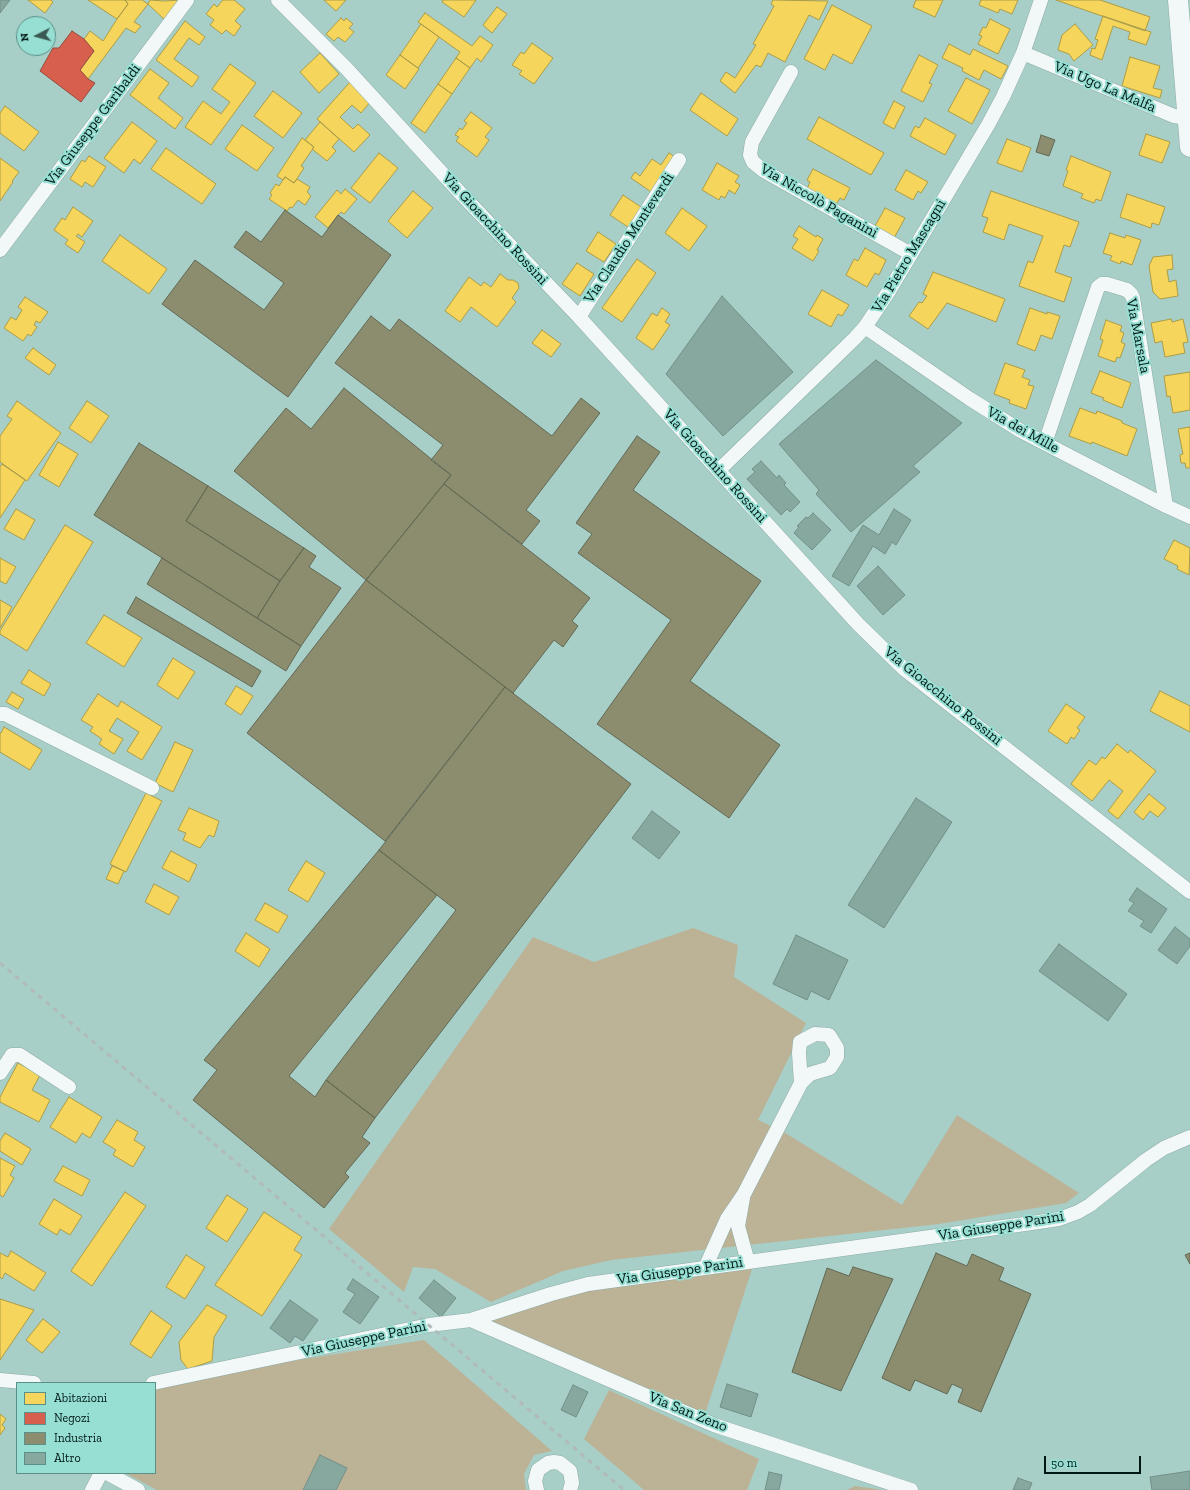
<!DOCTYPE html>
<html>
<head>
<meta charset="utf-8">
<style>
	body { margin:0 }
	#map { position:relative; width:1190px; height:1490px; overflow:hidden; background:#a7cfc8; font-family:"Zilla Slab",serif }
	canvas { display:block }
	.legend { position:absolute; left:16px; top:1382px; width:140px; height:92px; box-sizing:border-box; background:#97dfd3; border:1px solid #5b8f87; margin:0; padding:5px 7px; list-style:none; font-size:12px; color:#001814 }
	.legend li { display:flex; align-items:center; gap:8px; height:20px }
	.legend b { width:20px; border:1px solid #5b8f87 }
	.north { position:absolute; left:16px; top:16px; width:40px; height:40px; box-sizing:border-box; background:#97dfd3; border:1px solid #5b8f87; border-radius:50%; rotate:264deg; font-size:11px; font-weight:700; line-height:16px; text-align:center; color:#001814 }
	.north::after { content:''; display:block; margin:auto; width:14px; height:18px; background:#3a5853; clip-path:polygon(50% 0,100% 100%,50% 72%,0 100%) }
	.scale { position:absolute; left:1044px; top:1456px; width:97px; height:18px; box-sizing:border-box; border:2px solid #001814; border-top:0; padding-left:5px; font-size:12px; line-height:14px; white-space:nowrap; color:#001814; -webkit-text-stroke:3px #97dfd3; paint-order:stroke }
</style>
</head>
<body>
<div id="map">
<canvas width="1190" height="1490"></canvas>
<ul class="legend">
<li><b style="height:11px;background:#f6d55c"></b>Abitazioni</li>
<li><b style="height:11px;background:#d6604d"></b>Negozi</li>
<li><b style="height:11px;background:#8c8c6e"></b>Industria</li>
<li><b style="height:11px;background:#87a89e"></b>Altro</li>
</ul>
<div class="north">N</div>
<div class="scale">50 m</div>
</div>
<script>
const c = document.querySelector('canvas').getContext('2d');
c.lineJoin = 'round';
function paint(path, color) { c.fillStyle = color; c.fill(path, 'evenodd'); }
const poly = rows => new Path2D(rows.map(r => 'M' + r).join(''));
function trace(path, color, width, dash) { c.strokeStyle = color; c.lineWidth = width; c.lineCap = dash ? 'butt' : 'round'; c.setLineDash(dash || []); c.stroke(path); }
function drawText(font, color, halo, rows, align = 'center') {
  c.font = font + ' "Zilla Slab",serif'; c.lineWidth = 4; c.setLineDash([]); c.textBaseline = 'middle'; c.strokeStyle = halo; c.fillStyle = color; for (const [text, x, y, turn = 0] of rows) {
    c.save(); c.translate(x, y); c.rotate((+turn || 0) * Math.PI / 180); c.textAlign = isNaN(turn) ? turn : align; if (halo) c.strokeText(text, 0, 0); c.fillText(text, 0, 0); c.restore();
  }
}
paint(poly([
	[693,928,738,945,734,977,806,1023,758,1120,782,1131,902,1205,957,1115,1079,1193,1066,1203,939,1224,611,1260,563,1271,491,1302,435,1269,413,1267,404,1292,329,1229,533,937,594,962],
	[753,1266,705,1414,489,1321,583,1290],
	[424,1340,552,1451,534,1455,524,1474,526,1490,157,1490,125,1473,155,1473,155,1390,229,1371],
	[609,1390,759,1459,747,1490,644,1490,584,1439],
	[855,1486,883,1490,847,1490]
]), '#bcb296');
const homes = poly([
	[28,0,51,0,53,2,45,13,28,0],
	[88,0,125,0,128,4,117,19,88,0],
	[125,0,142,0,148,4,134,22,141,26,135,33,126,28,88,79,80,70,94,51,84,39,90,31,103,41,117,19,128,4,125,0],
	[150,0,164,1,182,0,166,21,148,4,150,0],
	[223,0,234,0,245,9,235,21,241,26,234,36,226,30,222,34,210,25,214,20,206,14,214,4,217,7,223,0],
	[324,0,346,0,336,11,324,0],
	[443,0,476,0,464,17,442,2,443,0],
	[773,0,828,1,819,20,809,15,785,62,768,53,761,67,756,65,735,93,720,81,726,72,735,78,756,45,753,44,774,6,771,4,773,0],
	[916,0,943,0,935,17,913,7,916,0],
	[981,0,1018,0,1012,14,1000,9,998,13,979,5,981,0],
	[1056,0,1100,0,1150,17,1145,31,1056,0],
	[832,5,872,26,852,64,833,54,825,70,804,59,832,5],
	[497,7,507,14,492,33,483,25,497,7],
	[425,13,472,46,480,36,493,45,481,62,477,58,470,68,456,58,460,52,418,22,425,13],
	[1103,16,1151,32,1146,45,1128,39,1130,32,1113,26,1102,60,1090,55,1092,48,1095,49,1098,40,1095,39,1103,16],
	[341,18,344,21,346,18,353,24,349,28,354,32,345,42,338,37,334,41,326,34,341,18],
	[990,19,1010,29,998,54,978,44,982,36,979,35,983,27,986,28,990,19],
	[185,21,205,37,199,45,189,38,174,59,199,77,192,87,156,60,185,21],
	[421,24,439,37,418,68,400,55,421,24],
	[1075,24,1093,45,1074,61,1069,54,1058,50,1062,35,1075,24],
	[532,43,553,58,534,84,519,74,522,71,512,65,521,52,524,54,532,43],
	[949,44,970,55,973,49,1008,66,1001,79,984,70,979,80,962,71,963,68,942,58,949,44],
	[320,53,339,74,319,93,300,72,320,53],
	[400,55,419,69,405,89,386,75,400,55],
	[919,55,938,65,929,83,932,84,923,102,901,91,919,55],
	[1130,57,1160,66,1153,88,1162,90,1160,98,1122,86,1130,57],
	[456,58,470,68,452,94,438,84,456,58],
	[230,64,256,83,211,145,185,127,203,101,221,114,230,102,212,89,230,64],
	[150,69,169,83,158,98,183,118,175,129,130,95,150,69],
	[966,78,990,90,972,124,948,111,966,78],
	[350,82,371,101,361,113,352,105,340,117,353,129,358,124,370,135,354,152,317,119,350,82],
	[438,84,452,94,425,133,411,123,438,84],
	[273,91,302,113,283,138,254,116,273,91],
	[701,93,738,119,727,136,690,110,701,93],
	[894,101,905,107,894,129,883,123,894,101],
	[5,106,39,132,24,151,0,133,0,113,5,106],
	[471,112,492,128,485,137,489,140,477,157,456,141,459,137,455,135,460,128,462,130,467,123,464,121,471,112],
	[819,117,884,153,871,175,807,139,819,117],
	[925,118,956,135,945,155,910,136,915,126,919,128,925,118],
	[132,122,157,141,140,164,134,159,124,173,104,158,132,122],
	[320,122,339,139,332,147,336,151,327,161,312,149,314,147,305,140,320,122],
	[242,125,274,148,257,171,225,149,242,125],
	[1146,134,1170,142,1162,163,1139,155,1146,134],
	[302,138,314,147,301,166,304,168,294,183,285,177,283,180,277,176,302,138],
	[1007,139,1031,148,1022,172,997,163,1007,139],
	[166,148,216,184,202,204,151,169,166,148],
	[379,153,398,168,370,203,351,188,379,153],
	[669,153,675,157,654,194,631,178,635,172,640,176,652,159,661,165,669,153],
	[89,156,106,167,93,187,85,182,82,187,70,179,82,160,85,162,89,156],
	[1071,156,1111,172,1101,201,1096,199,1094,203,1081,198,1083,194,1063,186,1068,171,1066,170,1071,156],
	[0,158,19,172,12,181,13,182,0,201,0,158],
	[717,163,739,176,735,182,740,185,735,194,729,190,725,198,721,196,719,200,702,190,717,163],
	[813,169,850,188,844,200,840,198,835,206,806,191,810,182,807,180,813,169],
	[906,170,928,182,921,193,918,191,913,200,895,190,906,170],
	[285,177,294,183,297,179,310,187,307,192,311,196,305,205,298,200,292,208,290,207,287,211,269,199,272,195,270,193,276,184,279,186,285,177],
	[345,189,357,199,344,214,341,212,338,215,328,228,315,217,337,190,341,194,345,189],
	[413,191,433,208,407,238,388,221,413,191],
	[991,191,1079,222,1070,247,1064,245,1055,272,1072,278,1064,302,1019,286,1028,261,1033,263,1043,236,1009,224,1004,240,983,232,988,218,982,216,991,191],
	[1127,194,1165,207,1159,225,1152,223,1151,228,1120,217,1127,194],
	[623,195,644,209,631,229,610,215,623,195],
	[73,207,93,221,82,237,78,234,76,236,85,242,78,253,65,244,68,240,54,230,62,218,65,220,73,207],
	[682,208,707,226,689,251,665,233,682,208],
	[885,208,905,218,894,238,874,228,885,208],
	[799,226,816,237,817,235,823,239,817,250,819,251,813,261,792,248,798,239,793,236,799,226],
	[598,232,616,244,604,262,586,251,598,232],
	[1110,233,1125,238,1126,235,1141,240,1132,265,1121,261,1120,264,1110,260,1112,256,1103,253,1110,233],
	[120,235,167,269,149,294,102,261,120,235],
	[865,248,886,260,879,275,875,273,867,287,846,275,854,259,858,261,865,248],
	[1172,255,1173,269,1167,270,1169,282,1176,280,1178,296,1160,299,1153,292,1149,266,1153,257,1172,255],
	[637,259,656,273,622,322,602,308,637,259],
	[577,263,594,274,580,296,562,284,577,263],
	[933,272,1005,299,996,322,947,303,928,329,909,316,919,302,922,303,927,296,923,294,933,272],
	[500,274,508,280,513,280,518,283,519,288,512,298,516,302,497,327,471,307,460,322,445,311,469,277,481,286,484,282,491,287,500,274],
	[822,290,849,305,842,316,838,314,831,327,808,314,822,290],
	[25,297,48,312,40,323,36,321,34,325,37,327,31,336,28,334,23,341,4,328,11,317,16,320,22,310,18,307,25,297],
	[662,308,670,314,665,322,670,325,653,350,636,338,652,313,657,316,662,308],
	[1030,308,1047,314,1047,312,1060,316,1052,339,1041,335,1035,351,1017,344,1030,308],
	[1171,319,1172,322,1183,319,1188,342,1183,343,1185,353,1165,357,1162,341,1155,343,1151,323,1171,319],
	[1106,320,1122,326,1120,331,1124,333,1121,342,1125,344,1120,358,1117,357,1115,362,1098,356,1103,340,1100,339,1106,320],
	[542,330,561,344,551,357,532,343,542,330],
	[33,348,56,365,49,375,25,358,33,348],
	[1005,363,1025,370,1022,377,1030,380,1028,385,1034,386,1026,409,1009,403,1010,400,994,394,1005,363],
	[1100,371,1131,383,1122,408,1103,400,1104,398,1091,393,1100,371],
	[1190,372,1190,410,1173,413,1170,396,1167,397,1164,376,1190,372],
	[17,401,61,433,27,481,0,462,0,436,12,419,7,416,17,401],
	[87,401,109,416,91,443,69,428,87,401],
	[1080,408,1096,414,1097,411,1122,421,1122,423,1137,429,1127,456,1092,442,1091,444,1069,436,1080,408],
	[1190,427,1190,468,1186,468,1185,463,1181,463,1180,455,1183,454,1178,429,1190,427],
	[58,442,78,454,59,487,39,475,58,442],
	[2,464,25,480,0,518,0,467,2,464],
	[16,509,35,520,24,540,4,529,16,509],
	[65,525,93,542,27,651,0,634,0,631,65,525],
	[1174,540,1190,548,1189,575,1177,569,1178,566,1164,559,1174,540],
	[0,558,16,567,6,584,0,581,0,558],
	[0,600,12,607,0,628,0,600],
	[104,615,142,638,124,667,86,643,104,615],
	[173,658,195,672,178,699,157,685,173,658],
	[29,670,51,684,44,696,21,683,29,670],
	[236,686,253,696,241,715,225,704,236,686],
	[1160,691,1190,706,1190,732,1150,711,1160,691],
	[12,692,24,699,18,709,6,702,12,692],
	[98,694,118,707,121,701,162,727,142,760,127,751,139,732,117,718,109,731,123,739,114,754,99,744,102,739,90,731,93,727,81,720,98,694],
	[1066,704,1085,717,1077,728,1080,730,1074,739,1071,737,1067,744,1048,731,1066,704],
	[4,727,42,750,30,770,0,752,0,733,1,733,4,727],
	[175,742,193,750,173,792,155,783,175,742],
	[1117,744,1128,753,1130,750,1156,771,1118,819,1108,811,1123,791,1109,780,1092,801,1071,784,1089,760,1096,765,1102,757,1105,759,1117,744],
	[146,793,162,801,126,872,110,864,146,793],
	[1149,794,1166,808,1158,817,1150,811,1143,820,1134,812,1149,794],
	[189,808,219,821,214,837,209,835,200,848,183,840,186,833,178,830,189,808],
	[171,851,197,865,189,882,162,868,171,851],
	[306,861,325,873,308,902,288,890,306,861],
	[112,866,124,871,118,884,106,879,112,866],
	[154,884,179,897,169,915,145,902,154,884],
	[265,903,288,916,278,933,255,920,265,903],
	[246,933,270,949,259,967,235,951,246,933],
	[18,1063,40,1075,32,1090,50,1100,39,1122,0,1102,0,1097,18,1063],
	[69,1097,102,1117,90,1138,82,1133,76,1143,50,1127,69,1097],
	[117,1120,138,1132,134,1140,145,1147,133,1167,113,1155,116,1150,103,1142,117,1120],
	[5,1133,31,1149,22,1165,0,1151,0,1141,5,1133],
	[0,1158,15,1166,10,1175,14,1178,3,1197,0,1195,0,1158],
	[63,1166,90,1180,82,1196,54,1181,63,1166],
	[125,1192,146,1206,92,1286,71,1271,125,1192],
	[227,1195,248,1209,227,1242,206,1228,227,1195],
	[54,1199,82,1216,70,1235,60,1229,57,1235,39,1224,54,1199],
	[264,1212,302,1237,294,1250,302,1255,262,1316,215,1285,264,1212],
	[11,1251,46,1273,34,1291,5,1273,2,1279,0,1277,0,1253,8,1257,11,1251],
	[186,1255,205,1267,185,1299,166,1287,186,1255],
	[0,1299,34,1310,0,1360,0,1299],
	[207,1305,227,1316,214,1337,212,1361,188,1369,181,1360,179,1342,207,1305],
	[151,1311,172,1326,151,1358,130,1344,151,1311],
	[43,1319,60,1332,42,1353,26,1340,43,1319],
	[0,1414,6,1419,2,1425,5,1428,0,1435,0,1414]
]);
paint(homes, '#f6d55c');
trace(homes, '#ac9c46', 1);
const shops = poly([
	[72,31,84,39,94,51,80,70,88,79,95,83,81,102,40,71,53,48,59,48,72,31]
]);
paint(shops, '#d6604d');
trace(shops, '#964a3c', 1);
const industry = poly([
	[1041,135,1055,140,1049,156,1036,152,1041,135],
	[285,210,322,237,338,215,391,255,288,397,162,304,195,260,264,310,284,283,234,247,246,231,261,242,285,210],
	[371,316,390,331,399,319,552,436,581,398,600,413,526,510,540,521,522,544,444,484,451,475,431,460,443,445,335,363,371,316],
	[344,388,451,475,366,580,234,471,286,408,311,429,344,388],
	[637,436,660,452,633,490,761,581,690,681,780,745,729,818,597,724,671,620,578,553,592,534,576,523,637,436],
	[139,443,208,486,186,521,280,581,257,618,94,515,139,443],
	[444,484,590,598,572,621,578,626,563,647,554,640,513,693,366,580,444,484],
	[208,486,304,548,280,581,186,521,208,486],
	[304,548,316,556,309,567,341,588,301,646,257,618,280,581,304,548],
	[162,558,301,646,286,671,147,584,162,558],
	[366,580,505,687,385,841,247,733,366,580],
	[136,597,261,671,252,687,127,613,136,597],
	[505,687,631,784,375,1118,326,1080,456,910,379,850,505,687],
	[379,850,437,895,289,1076,315,1097,326,1080,375,1118,362,1137,370,1143,345,1173,349,1177,324,1208,193,1100,217,1070,204,1060,379,850],
	[936,1253,967,1266,972,1254,1004,1268,999,1280,1031,1294,981,1412,958,1402,963,1389,952,1384,947,1394,915,1380,910,1391,882,1378,936,1253],
	[1190,1253,1190,1264,1185,1255,1190,1253],
	[853,1267,893,1279,841,1391,792,1372,827,1268,849,1276,853,1267]
]);
paint(industry, '#8c8c6e');
trace(industry, '#626953', 1);
const building = poly([
	[0,0,10,0,0,13,0,0],
	[722,296,793,372,723,436,666,374,722,296],
	[876,360,962,423,913,466,920,472,851,532,816,494,819,490,779,444,876,360],
	[761,461,777,478,779,475,786,483,784,485,800,502,790,512,787,509,781,515,747,479,755,472,752,469,761,461],
	[894,509,911,520,896,545,892,542,885,554,873,546,849,586,832,576,863,525,879,535,894,509],
	[813,513,831,530,812,550,794,533,799,527,797,526,806,517,808,518,813,513],
	[878,566,905,595,883,615,857,586,878,566],
	[916,798,952,822,884,928,848,905,916,798],
	[652,811,680,832,659,859,632,838,652,811],
	[1137,888,1167,909,1151,933,1140,926,1144,921,1128,911,1134,903,1129,900,1137,888],
	[1175,927,1190,939,1190,946,1177,964,1158,950,1175,927],
	[796,935,848,960,829,1000,811,991,807,1000,773,984,796,935],
	[1059,944,1127,994,1108,1021,1039,971,1059,944],
	[353,1279,379,1297,360,1324,343,1312,355,1294,347,1289,353,1279],
	[434,1280,456,1298,441,1317,419,1298,434,1280],
	[290,1300,318,1320,303,1341,295,1336,290,1343,270,1328,290,1300],
	[727,1384,758,1394,751,1417,720,1407,727,1384],
	[573,1385,588,1392,576,1417,561,1410,573,1385],
	[320,1455,347,1468,336,1490,303,1490,320,1455],
	[1190,1471,1190,1490,1152,1490,1150,1477,1190,1471],
	[769,1472,782,1475,779,1490,765,1490,769,1472],
	[1018,1478,1032,1483,1029,1490,1013,1490,1018,1478]
]);
paint(building, '#87a89e');
trace(building, '#728f87', 1);
const street = poly([
	[278,0,346,68,463,196,579,317,858,624,904,669,1190,892],
	[1023,53,1174,116,1188,118],
	[791,72,752,142,750,155,753,162,764,171,911,254],
	[0,250,187,0],
	[579,317,679,160],
	[865,327,970,399,1021,431,1166,506,1190,517],
	[1045,443,1098,287,1102,284,1107,284,1127,290,1131,294,1133,298,1166,506],
	[719,470,855,338,865,327,889,291,988,125,1003,97,1023,53,1041,0],
	[0,714,5,714,152,788],
	[0,1073,12,1055,20,1055,69,1087],
	[743,1198,738,1226,748,1262],
	[705,1268,727,1219,744,1194,801,1083,810,1074,830,1068,837,1057,837,1048,829,1035,815,1034,800,1042,799,1053,801,1083],
	[471,1320,714,1425,911,1490],
	[0,1380,34,1383],
	[153,1383,429,1325,471,1320,551,1294,588,1284,1025,1224,1059,1219,1078,1212,1090,1205,1146,1160,1164,1148,1190,1137],
	[107,1473,138,1490],
	[92,1490,101,1473],
	[537,1490,535,1481,538,1470,548,1463,554,1462,560,1463,570,1471,572,1483,570,1490]
]);
const secondary = poly([
	[1178,0,1190,147]
]);
trace(street, '#8daca6', 15);
trace(secondary, '#8daca6', 21);
trace(street, '#f2f8f7', 14);
trace(secondary, '#f2f8f7', 20);
trace(poly([
	[0,963,624,1490]
]), '#b0bab8', 3, [5, 5]);
drawText('15px', '#001814', '#97dfd3', [
	["Via Ugo La Malfa",1105,87,23],
	["Via Giuseppe Garibaldi",93,125,-53],
	["Via Niccolò Paganini",819,201,30],
	["Via Gioacchino Rossini",495,229,47],
	["Via Claudio Monteverdi",629,238,-57],
	["Via Pietro Mascagni",909,256,-59],
	["Via Marsala",1138,336,79],
	["Via dei Mille",1023,430,29],
	["Via Gioacchino Rossini",715,466,48],
	["Via Gioacchino Rossini",943,696,39],
	["Via Giuseppe Parini",1001,1226,-9],
	["Via Giuseppe Parini",680,1271,-8],
	["Via Giuseppe Parini",364,1339,-12],
	["Via San Zeno",688,1412,22]
]);
</script>
</body>
</html>
